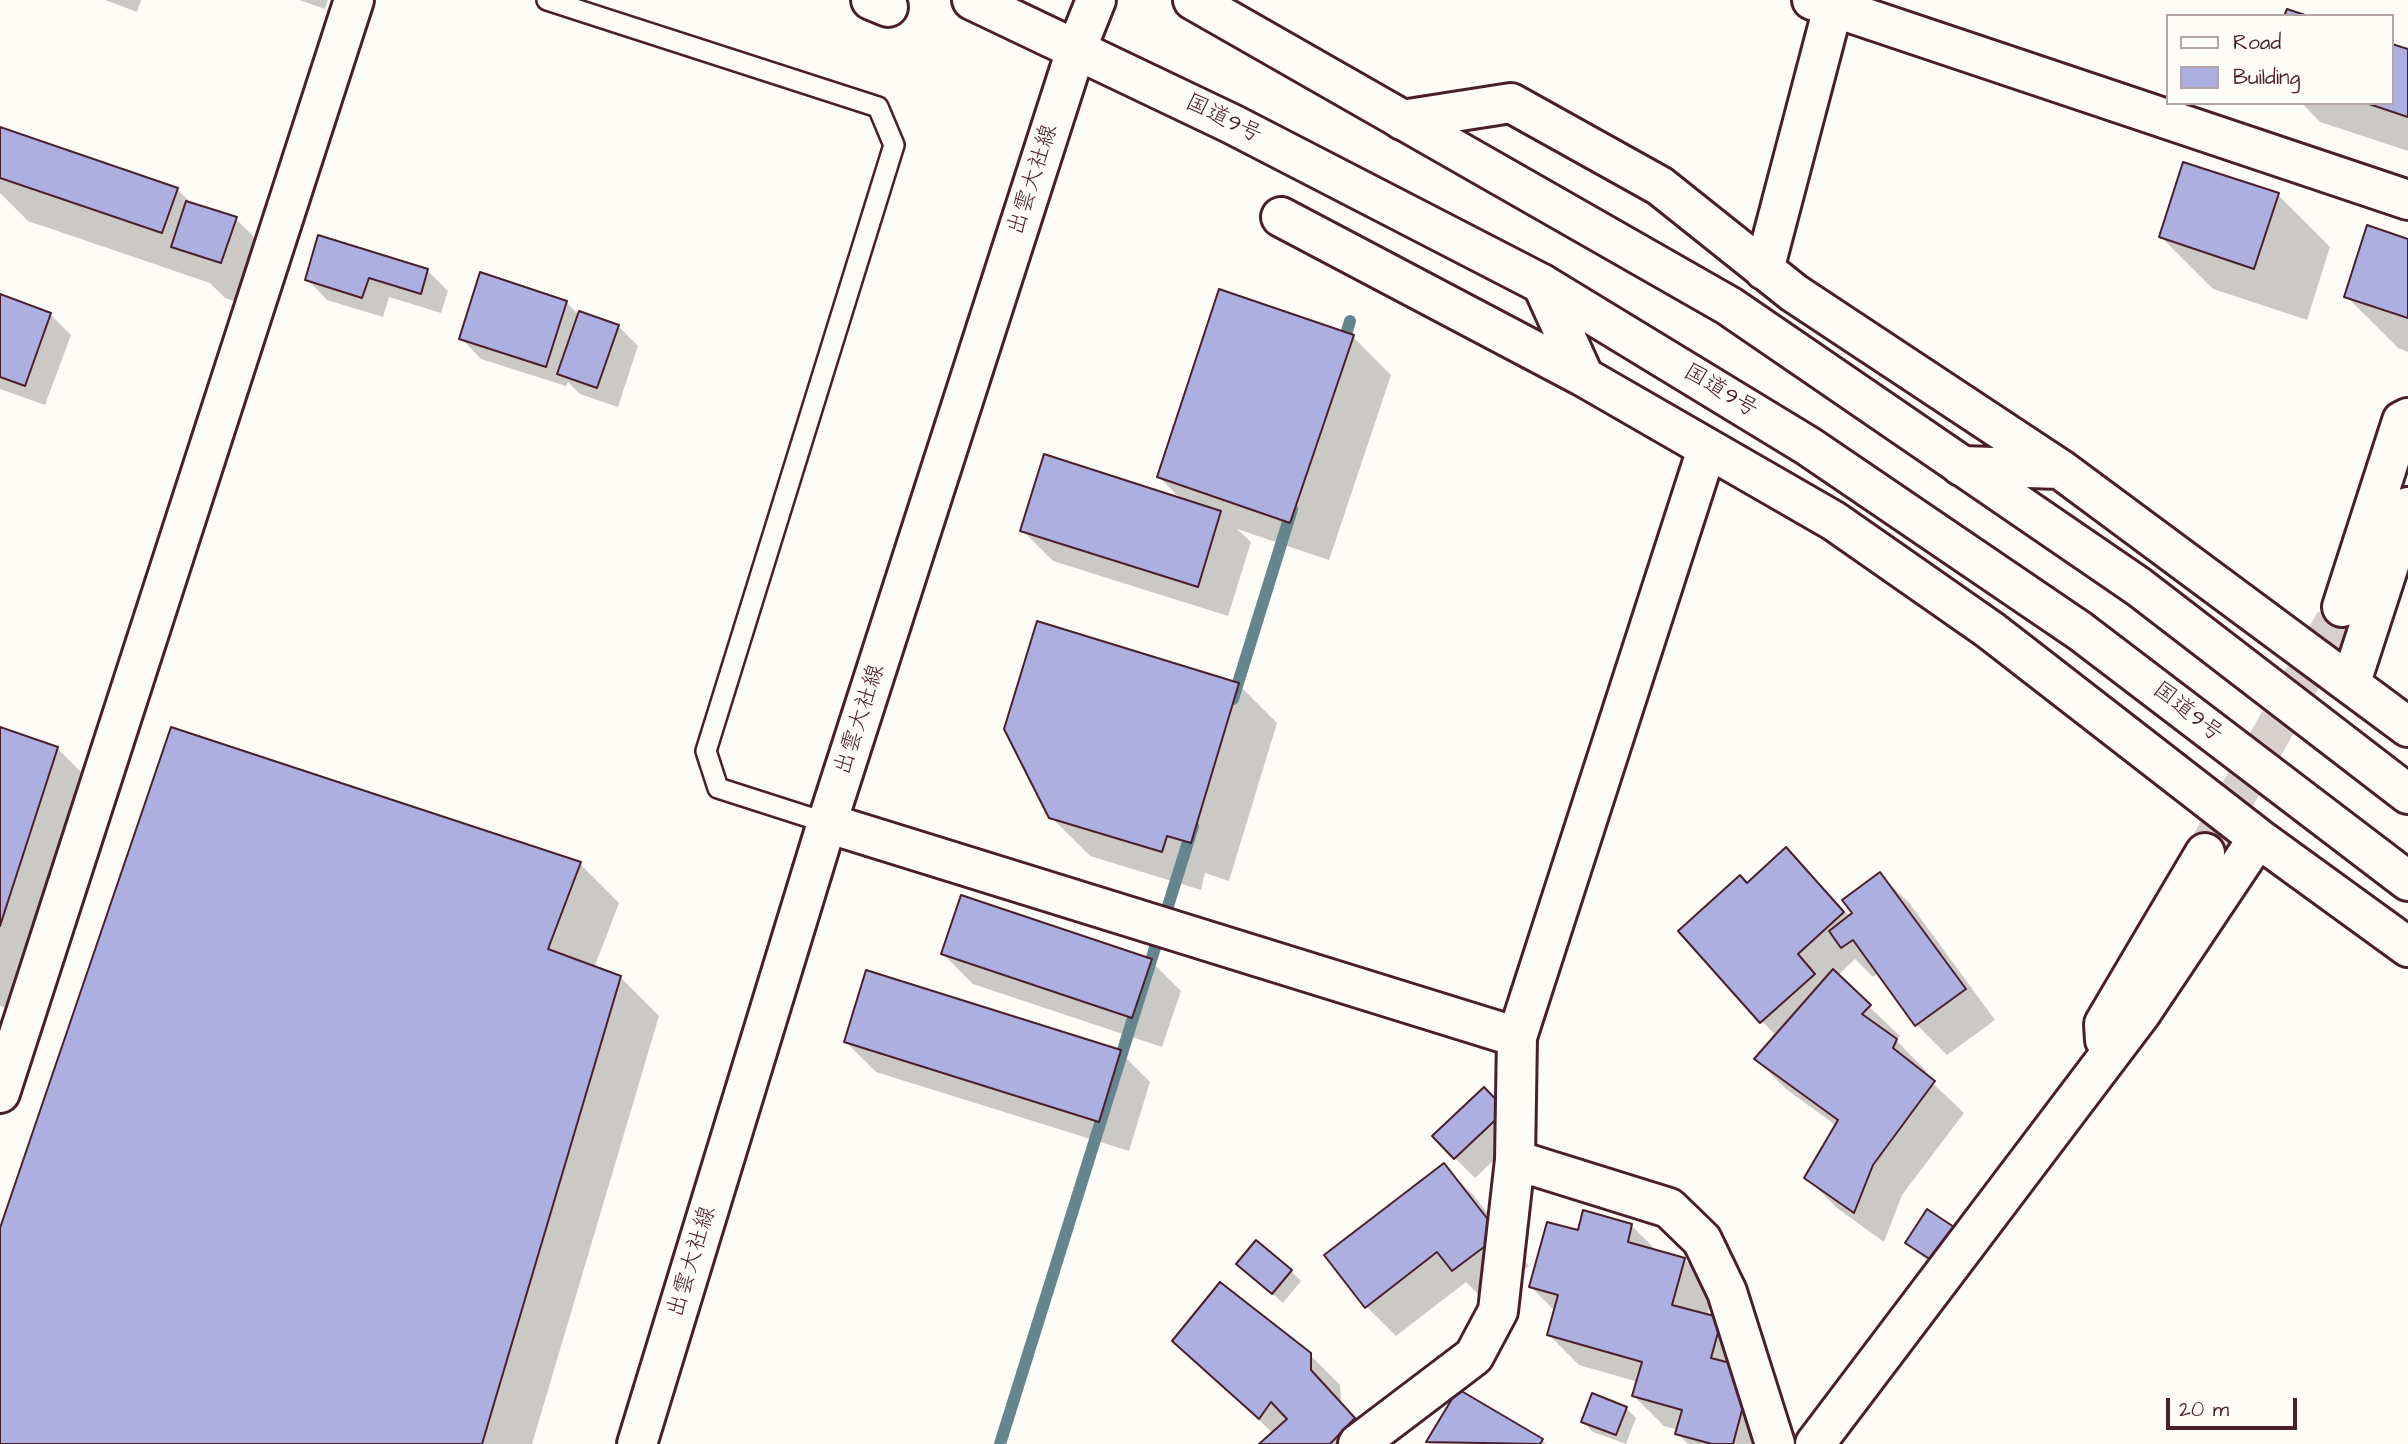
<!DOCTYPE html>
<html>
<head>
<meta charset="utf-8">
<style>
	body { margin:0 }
	#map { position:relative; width:2408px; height:1444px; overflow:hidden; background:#fdfcf7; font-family:"Architects Daughter",sans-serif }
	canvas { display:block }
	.legend { position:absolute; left:2166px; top:14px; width:228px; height:91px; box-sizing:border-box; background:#fdfcf7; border:2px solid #b5a4a5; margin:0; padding:9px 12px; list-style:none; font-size:21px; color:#4a1f2b }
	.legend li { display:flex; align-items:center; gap:14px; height:35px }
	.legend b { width:35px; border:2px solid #b5a4a5 }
	.scale { position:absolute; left:2166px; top:1398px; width:131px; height:32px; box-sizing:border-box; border:4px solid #4a1f2b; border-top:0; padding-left:9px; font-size:21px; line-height:24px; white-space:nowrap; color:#4a1f2b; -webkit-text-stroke:5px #fdfcf7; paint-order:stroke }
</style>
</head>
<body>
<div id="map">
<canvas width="2408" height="1444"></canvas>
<ul class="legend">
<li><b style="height:9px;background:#fdfcf7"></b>Road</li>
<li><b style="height:19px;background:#adafe1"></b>Building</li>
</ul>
<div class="scale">20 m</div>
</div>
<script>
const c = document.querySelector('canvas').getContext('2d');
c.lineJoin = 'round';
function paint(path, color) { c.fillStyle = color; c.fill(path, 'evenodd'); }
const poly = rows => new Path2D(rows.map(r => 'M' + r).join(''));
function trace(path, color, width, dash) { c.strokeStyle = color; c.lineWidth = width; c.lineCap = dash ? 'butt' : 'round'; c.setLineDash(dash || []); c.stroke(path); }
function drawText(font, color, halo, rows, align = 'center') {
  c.font = font + ' "Architects Daughter","Klee One",sans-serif'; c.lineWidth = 5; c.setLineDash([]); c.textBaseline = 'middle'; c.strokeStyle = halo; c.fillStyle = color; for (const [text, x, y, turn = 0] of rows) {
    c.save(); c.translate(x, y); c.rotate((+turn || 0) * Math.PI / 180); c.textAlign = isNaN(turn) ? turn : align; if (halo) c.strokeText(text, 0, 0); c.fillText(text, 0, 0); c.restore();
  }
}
paint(poly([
	[105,0,141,0,137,12],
	[299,0,328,0,325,9],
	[2408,51,2408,151,2320,122,2302,103,2392,103],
	[0,129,177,189,192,204,236,219,288,271,273,315,225,298,210,283,28,221,0,193],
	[2278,195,2330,247,2307,320,2213,289,2161,237],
	[2408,241,2408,352,2398,348,2346,296],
	[427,270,448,291,441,313,389,297,383,317,327,300,307,279],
	[0,296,50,314,71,335,45,405,0,389],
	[566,302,579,315,618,326,638,346,618,407,580,394,568,382,566,386,481,359,461,338],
	[1353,337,1391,375,1329,560,1237,529,1251,542,1228,616,1053,561,1022,530,1182,500,1159,477],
	[1238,684,1277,723,1229,881,1205,873,1201,890,1090,856,1051,817],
	[0,729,57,748,96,787,23,1013,0,1006],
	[1786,850,1850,917,1880,874,1910,904,1995,1020,1947,1055,1917,1025,1879,973,1873,977,1855,959,1837,976,1900,1036,1896,1040,1926,1071,1924,1075,1964,1113,1902,1195,1884,1242,1837,1208,1807,1178,1837,1126,1786,1089,1756,1059,1776,1036,1762,1021,1747,884],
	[580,864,619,903,594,968,620,977,659,1016,532,1444,0,1444,0,1234],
	[943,954,1151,961,1181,991,1162,1047,973,984],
	[846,1042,1120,1052,1150,1082,1129,1151,876,1072],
	[1484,1090,1525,1131,1475,1178,1455,1158],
	[1444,1166,1474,1196,1529,1266,1484,1300,1466,1282,1396,1336,1366,1306],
	[1927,1212,1952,1275,1917,1253,1908,1243],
	[1631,1225,1658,1252,1684,1259,1714,1289,1707,1316,1721,1320,1752,1371,1782,1401,1771,1444,1688,1444,1677,1433,1678,1430,1664,1426,1634,1396,1638,1382,1579,1365,1549,1335,1555,1311,1531,1287,1579,1233],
	[1238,1264,1291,1271,1301,1281,1283,1303],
	[1174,1341,1310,1355,1340,1385,1341,1402,1379,1444,1262,1444,1274,1434],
	[1458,1391,1542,1440,1546,1444,1430,1444,1428,1442],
	[1626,1408,1636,1418,1626,1444,1593,1432,1583,1422]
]), '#0003');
trace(poly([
	[1342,348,1350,321],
	[1233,699,1292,509],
	[1000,1444,1193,826]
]), '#66868f', 12);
const building = poly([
	[2287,9,2308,16,2284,16,2287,9],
	[2392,44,2408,49,2408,117,2366,103,2392,103,2392,44],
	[0,127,178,188,162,233,0,178,0,127],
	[2183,162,2279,193,2254,269,2159,237,2183,162],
	[186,201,237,217,221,263,171,247,186,201],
	[2367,225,2408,239,2408,318,2344,297,2367,225],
	[318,235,428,269,421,294,369,278,362,298,305,280,318,235],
	[480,272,567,301,546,367,459,339,480,272],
	[1219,289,1354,335,1290,523,1157,477,1219,289],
	[0,294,51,313,25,386,0,377,0,294],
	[579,311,619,325,597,388,557,374,579,311],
	[1044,454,1221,511,1198,587,1020,531,1044,454],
	[1037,621,1239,683,1191,843,1167,836,1162,852,1049,818,1004,729,1037,621],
	[0,727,58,747,0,926,0,727],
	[171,727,581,862,548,949,621,976,482,1444,0,1444,0,1228,171,727],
	[1786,847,1844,912,1798,954,1815,974,1760,1023,1678,931,1740,875,1747,883,1786,847],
	[1880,872,1966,989,1915,1026,1853,940,1841,948,1829,931,1852,913,1842,900,1880,872],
	[961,895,1152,959,1132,1018,941,954,961,895],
	[1833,969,1871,1005,1862,1014,1897,1039,1893,1048,1935,1081,1873,1165,1854,1213,1804,1178,1838,1120,1754,1059,1833,969],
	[866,970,1121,1050,1099,1122,844,1042,866,970],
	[1484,1087,1506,1110,1454,1159,1432,1136,1484,1087],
	[1444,1163,1500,1235,1452,1271,1437,1252,1365,1308,1324,1255,1444,1163],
	[1927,1209,1963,1233,1942,1267,1905,1243,1927,1209],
	[1583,1210,1632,1224,1628,1242,1685,1258,1672,1305,1722,1318,1711,1358,1753,1369,1733,1444,1712,1444,1675,1434,1682,1410,1632,1396,1642,1362,1547,1335,1558,1295,1529,1287,1547,1222,1578,1230,1583,1210],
	[1256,1240,1292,1270,1272,1294,1236,1264,1256,1240],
	[1220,1282,1311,1353,1311,1370,1355,1418,1330,1444,1259,1444,1287,1419,1271,1402,1259,1419,1172,1341,1220,1282],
	[1458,1389,1543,1439,1540,1444,1426,1442,1458,1389],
	[1592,1393,1627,1407,1616,1435,1581,1422,1592,1393]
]);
paint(building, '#adafe1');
trace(building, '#4a1f2b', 2);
trace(poly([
	[2205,853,2342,607]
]), '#d9d0ce', 38, [38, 19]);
const lane = poly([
	[547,0,878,107,894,145,706,751,718,788,827,823]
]);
const street = poly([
	[871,0,888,7],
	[1812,0,2408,200],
	[1402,120,1511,103,1660,186,1794,293,2060,469,2408,727],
	[1281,217,1584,377],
	[1764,270,1835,0],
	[1542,284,1584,377,1834,521,1990,630,2258,838,2408,947],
	[1961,466,2060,469],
	[2342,607,2402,421,2408,418],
	[2351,682,2408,507],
	[827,823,1517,1037],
	[2105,1040,2104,1024,2205,853],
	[1515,1160,1669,1208,1702,1240,1727,1292,1775,1444],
	[1358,1444,1474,1356,1498,1311,1515,1160,1517,1037,1707,449],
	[1815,1444,2141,1013,2258,838]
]);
const secondary = poly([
	[0,1093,354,0]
]);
const primary = poly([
	[637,1444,827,823,1076,50,1096,0]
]);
const highway = poly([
	[972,0,1232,124,1542,284,1808,446,2080,631,2408,881],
	[1193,0,1729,306,2139,587,2408,794]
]);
trace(lane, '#4a1f2b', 24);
trace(street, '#4a1f2b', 44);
trace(secondary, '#4a1f2b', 44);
trace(primary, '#4a1f2b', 44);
trace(highway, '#4a1f2b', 44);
trace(lane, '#fdfcf7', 19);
trace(street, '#fdfcf7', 38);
trace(secondary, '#fdfcf7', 38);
trace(primary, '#fdfcf7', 38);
trace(highway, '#fdfcf7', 38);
drawText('23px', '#4a1f2b', '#fdfcf7', [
	["国道9号",1223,120,26],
	["出雲大社線",1034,180,-72],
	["国道9号",1720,392,31],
	["国道9号",2187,713,38],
	["出雲大社線",861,720,-72],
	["出雲大社線",693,1262,-73]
]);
</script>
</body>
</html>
